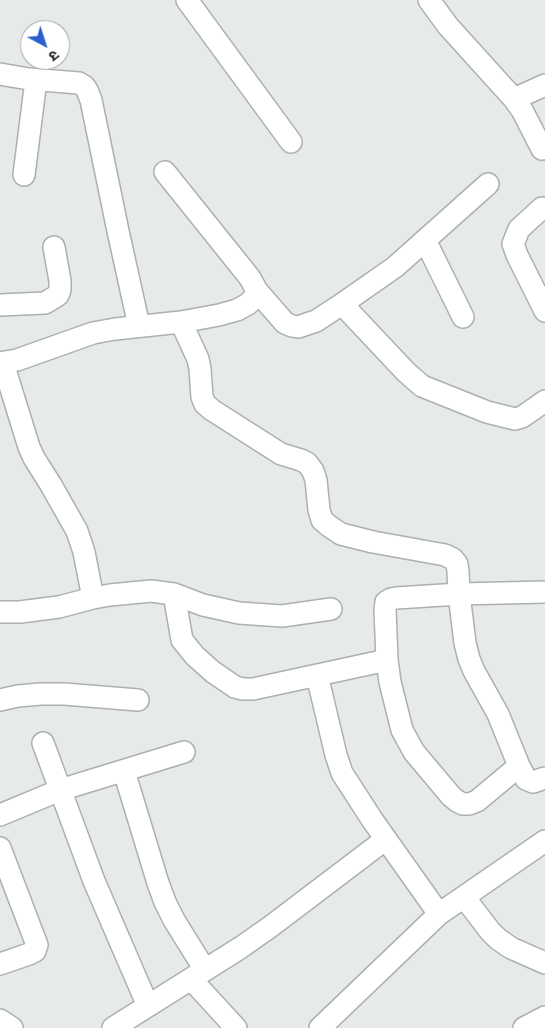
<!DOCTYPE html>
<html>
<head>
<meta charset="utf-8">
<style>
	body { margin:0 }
	#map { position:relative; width:545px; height:1028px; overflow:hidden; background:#e6eae8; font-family:"Titillium Web","Noto Sans Devanagari",sans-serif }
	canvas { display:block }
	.north { position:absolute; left:20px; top:20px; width:50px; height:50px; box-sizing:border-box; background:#fff; border:1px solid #a3a4a4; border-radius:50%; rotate:140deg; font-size:14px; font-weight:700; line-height:20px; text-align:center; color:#1a1c1b }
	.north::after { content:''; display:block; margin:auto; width:18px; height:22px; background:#2a5fcd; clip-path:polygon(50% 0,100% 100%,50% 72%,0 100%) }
</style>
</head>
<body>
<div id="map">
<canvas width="545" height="1028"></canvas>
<div class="north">उ</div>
</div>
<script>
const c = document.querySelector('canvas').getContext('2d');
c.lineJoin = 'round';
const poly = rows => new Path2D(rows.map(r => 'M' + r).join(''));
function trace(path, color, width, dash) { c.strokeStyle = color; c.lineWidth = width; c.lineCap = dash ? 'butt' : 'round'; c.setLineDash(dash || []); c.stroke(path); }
const minor = poly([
	[187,0,291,142],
	[429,0,448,26,514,99,522,110,542,149],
	[0,74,29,79,79,83,84,86,87,90,91,100,118,231,139,326],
	[514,99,545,85],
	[24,175,36,80],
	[542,208,519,229,513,244,517,255,545,311],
	[425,240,463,317],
	[257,291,285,323,292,326,298,327,316,321,342,304,395,267,488,184],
	[342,304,406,372,422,386,487,412,515,419,522,417,545,401],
	[0,305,45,303,58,295,60,290,60,281,54,247],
	[181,322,198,359,200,369,202,397,205,404,212,410,281,454,301,460,307,463,313,471,316,480,319,510,322,520,329,526,341,534,373,542,445,555,453,559,457,564,458,571,459,594,465,643,469,659,474,671,498,714,519,766,526,779,533,782,545,778],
	[0,363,17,360,93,333,115,329,181,322,219,315,237,310,248,304,254,298,257,291,250,278,165,172],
	[3,363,29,447,34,458,51,485,77,531,84,552,93,598],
	[174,594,182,640,195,656,213,672,235,687,243,689,253,689,387,660],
	[0,612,20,612,59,607,93,598,110,595,151,591,174,594,203,605,239,613,282,616,331,609],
	[317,675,336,755,342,773,373,821,439,914],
	[0,700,18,696,41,694,64,694,138,700],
	[43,743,94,881,148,1006],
	[519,766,477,801,469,804,463,804,457,801,451,796,414,752,402,730,390,682,387,660,385,609,386,602,391,599,396,598,459,594,545,592],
	[124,771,158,883,165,902,174,920,205,970],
	[0,815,60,790,184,752],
	[0,848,37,945,35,951,29,954,0,964],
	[464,897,490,931,498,939,511,948,545,963],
	[191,979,236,1028],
	[0,1020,12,1028],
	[113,1028,240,948,270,927,386,839],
	[320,1028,439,914,545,841],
	[524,1028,545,1017]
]);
trace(minor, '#acb0ae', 24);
trace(minor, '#fff', 21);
</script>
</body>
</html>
